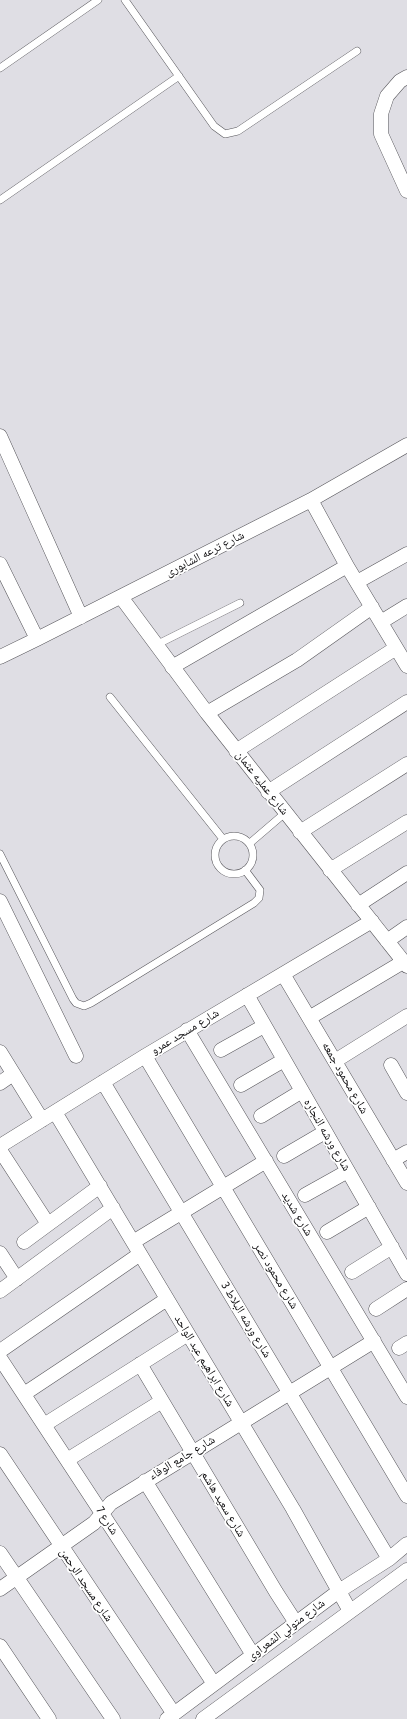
<!DOCTYPE html>
<html>
<head>
<meta charset="utf-8">
<style>
	body { margin:0 }
	canvas { display:block; background:#dfdee4 }
</style>
</head>
<body>
<canvas width="407" height="1719"></canvas>
<script>
const c = document.querySelector('canvas').getContext('2d');
c.lineJoin = 'round';
const poly = rows => new Path2D(rows.map(r => 'M' + r).join(''));
function trace(path, color, width, dash) { c.strokeStyle = color; c.lineWidth = width; c.lineCap = dash ? 'butt' : 'round'; c.setLineDash(dash || []); c.stroke(path); }
function drawText(font, color, halo, rows, align = 'center') {
  c.font = font + ' "Fira Sans Condensed","Noto Naskh Arabic",sans-serif'; c.lineWidth = 3.5; c.setLineDash([]); c.textBaseline = 'middle'; c.strokeStyle = halo; c.fillStyle = color; for (const [text, x, y, turn = 0] of rows) {
    c.save(); c.translate(x, y); c.rotate((+turn || 0) * Math.PI / 180); c.textAlign = isNaN(turn) ? turn : align; if (halo) c.strokeText(text, 0, 0); c.fillText(text, 0, 0); c.restore();
  }
}
const lane = poly([
	[125,0,214,126,225,134,238,131,357,51],
	[0,68,98,0],
	[0,200,179,76],
	[156,645,240,603],
	[110,697,223,839],
	'215 855a19 19 0 1 1 38 0a19 19 0 1 1-38 0Z',
	[250,843,285,813],
	[0,854,73,999,76,1003,84,1006,91,1003,254,903,259,898,260,890,245,870]
]);
const street = poly([
	[407,77,400,81,387,96,381,114,381,134,407,191],
	[0,436,81,617],
	[311,500,347,566,407,666],
	[0,564,37,639],
	[357,582,407,554],
	[121,597,207,713,407,966],
	[381,622,407,606],
	[0,657,37,639,311,500,407,445],
	[172,667,347,566],
	[207,713,297,660,372,607],
	[236,751,396,648],
	[268,792,407,702],
	[300,832,407,764],
	[330,870,407,822],
	[0,901,76,1056],
	[358,905,407,873],
	[387,941,407,927],
	[283,974,407,1183],
	[247,995,407,1274],
	[309,1018,403,962],
	[187,1030,407,1397],
	[221,1050,264,1026],
	[0,1052,42,1120],
	[145,1056,407,1496],
	[335,1061,407,1016],
	[391,1065,407,1093],
	[103,1082,389,1559],
	[0,1083,13,1074],
	[241,1085,284,1060],
	[55,1112,293,1509,350,1611],
	[261,1116,302,1091],
	[0,1146,145,1056,372,921],
	[0,1150,48,1224],
	[284,1156,325,1132],
	[393,1160,407,1152],
	[305,1195,348,1171],
	[327,1232,369,1207],
	[24,1242,100,1186],
	[133,1242,266,1161],
	[0,1253,17,1279],
	[352,1272,392,1247],
	[0,1291,113,1208],
	[376,1309,407,1289],
	[399,1348,407,1343],
	[0,1351,140,1254],
	[0,1358,214,1684],
	[140,1364,276,1592,296,1623],
	[24,1394,167,1299],
	[44,1425,188,1334],
	[0,1454,174,1714],
	[67,1460,162,1401],
	[145,1481,253,1655],
	[0,1553,113,1719],
	[0,1589,94,1523,111,1503,374,1341],
	[0,1646,49,1719],
	[167,1719,339,1591,389,1559,407,1544],
	[203,1719,407,1570]
]);
trace(lane, '#57565b', 8);
trace(street, '#57565b', 15);
trace(lane, '#fff', 7);
trace(street, '#fff', 14);
drawText('12px', '#0d0c0e', '#fff', [
	["شارع ترعه الشابورى",205,554,-27],
	["شارع عمليه عثمان",262,783,52],
	["شارع مسجد عمرو",185,1032,-31],
	["شارع محمود جمعه",345,1078,60],
	["شارع ورشه النجاره",327,1135,60],
	["شارع شديد",297,1214,59],
	["شارع محمود نصر",276,1276,59],
	["شارع ورشه البلاط 3",246,1320,59],
	["شارع ابراهيم عبد الواحد",204,1361,59],
	["شارع جامع الوفاء",182,1458,-31],
	["شارع سعيد هاشم",223,1504,59],
	["شارع 7",107,1521,57],
	["شارع مسجد الرحمن",86,1585,56],
	["شارع متولي الشعراوى",286,1630,-37]
]);
</script>
</body>
</html>
